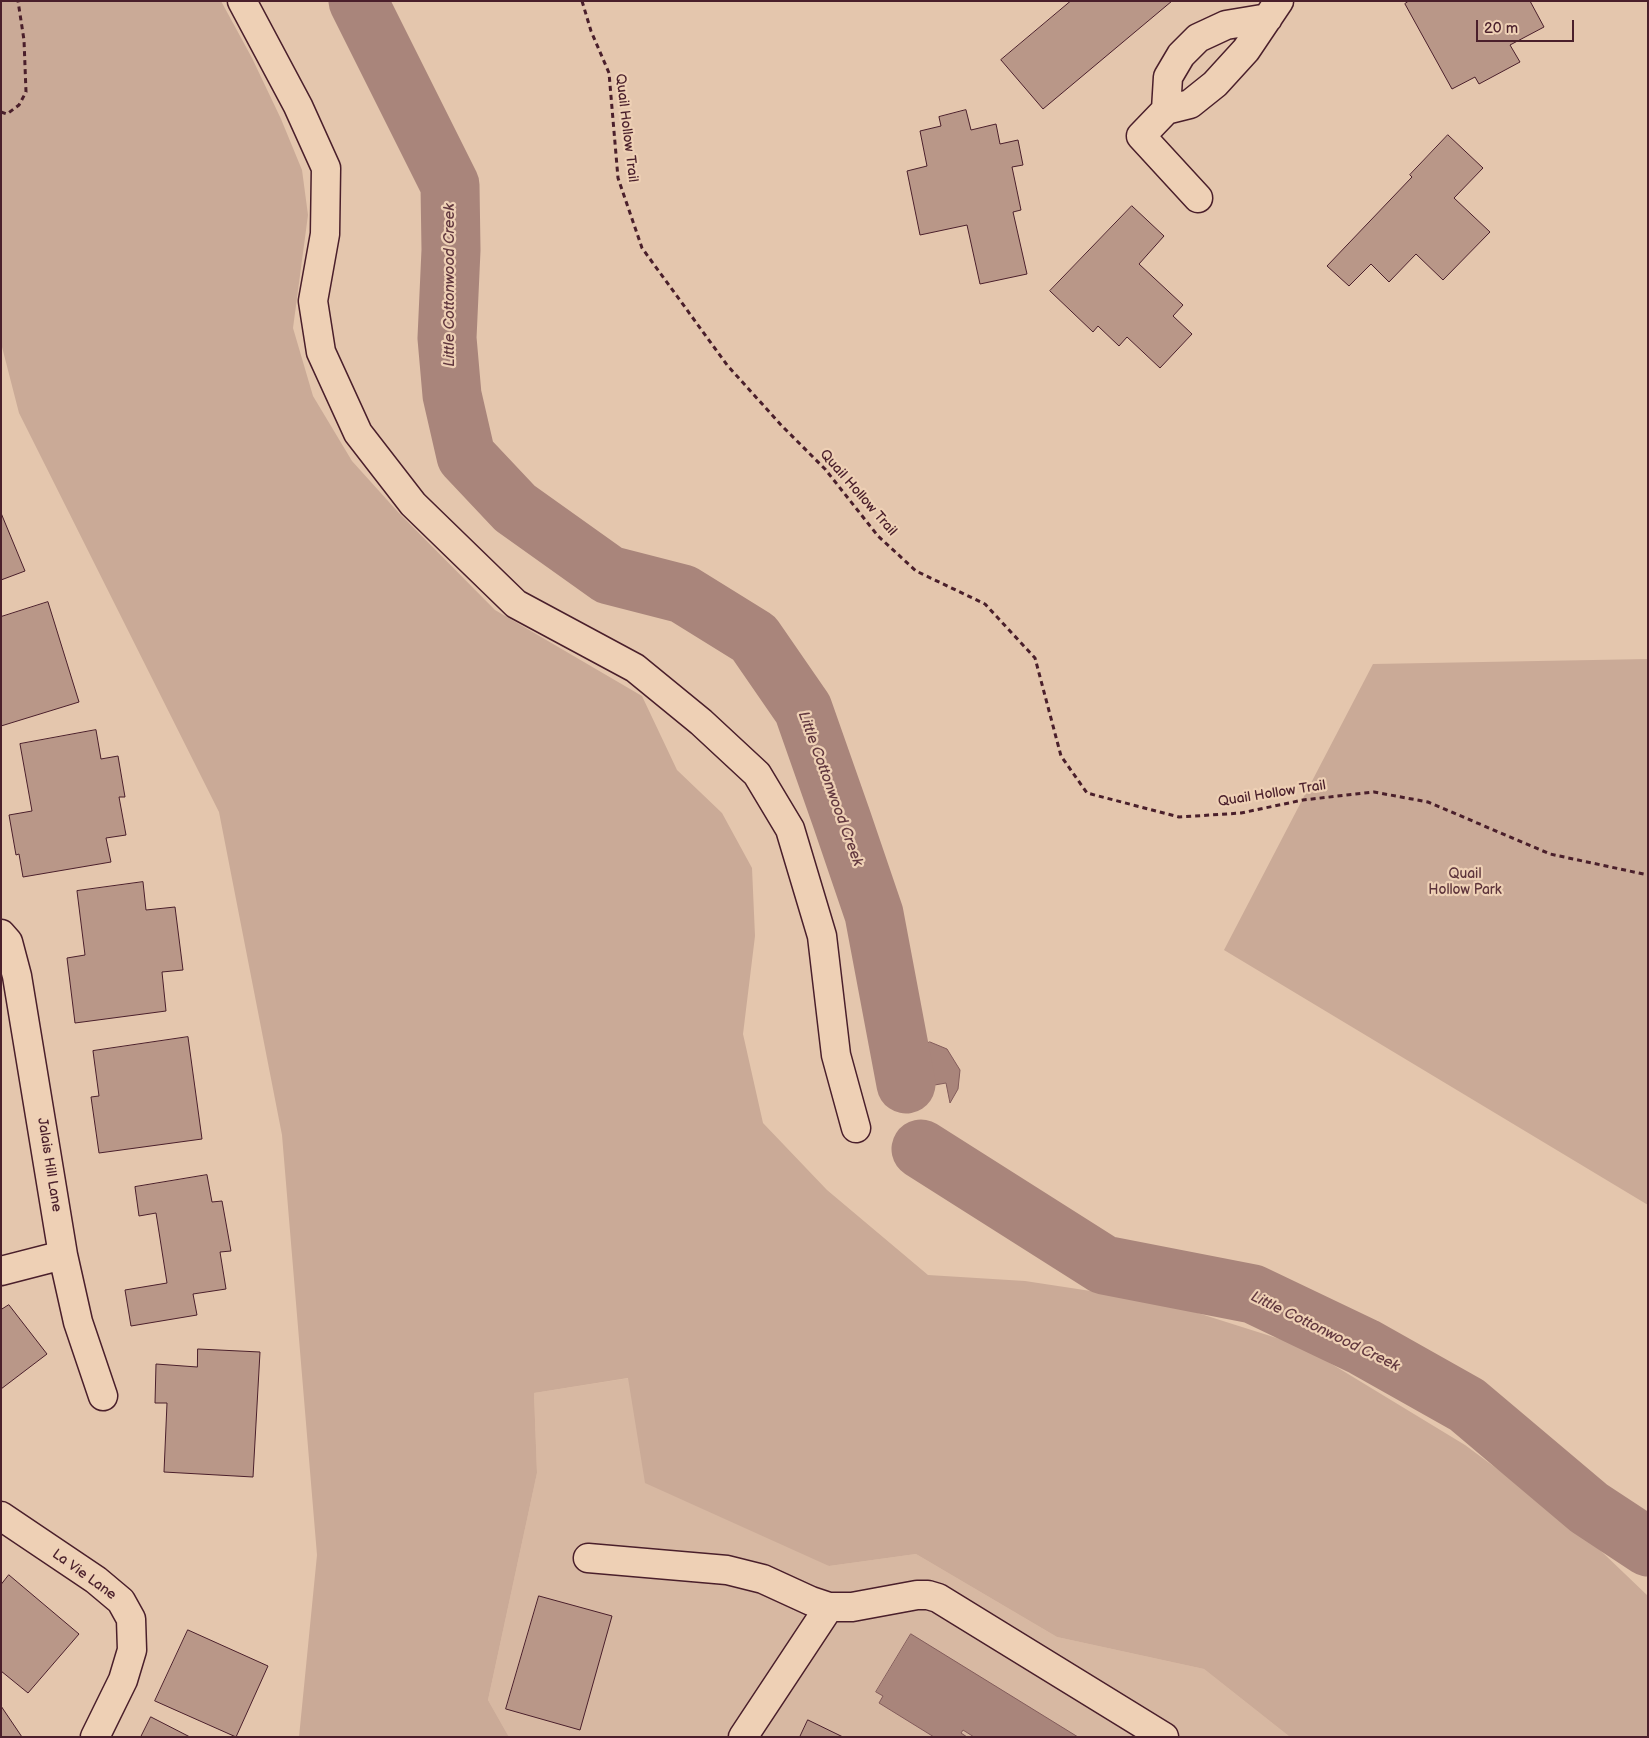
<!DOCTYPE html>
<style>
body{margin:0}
#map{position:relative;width:1649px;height:1738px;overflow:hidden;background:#e4c6ad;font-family:"Balsamiq Sans",sans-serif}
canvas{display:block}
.frame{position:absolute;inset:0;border:2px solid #4a1f2b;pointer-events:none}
.scale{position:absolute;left:1476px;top:20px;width:98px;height:22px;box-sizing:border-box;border:2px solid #4a1f2b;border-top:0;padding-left:6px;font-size:15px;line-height:18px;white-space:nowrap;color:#4a1f2b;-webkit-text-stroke:4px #eed0b5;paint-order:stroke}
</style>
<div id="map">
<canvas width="1649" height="1738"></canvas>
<div class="frame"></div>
<div class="scale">20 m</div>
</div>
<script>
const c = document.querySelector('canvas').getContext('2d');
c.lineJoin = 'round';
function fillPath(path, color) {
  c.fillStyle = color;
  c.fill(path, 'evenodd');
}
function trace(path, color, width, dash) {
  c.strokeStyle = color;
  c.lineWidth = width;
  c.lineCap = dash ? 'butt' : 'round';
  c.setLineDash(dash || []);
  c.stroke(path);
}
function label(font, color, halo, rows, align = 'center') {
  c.font = font + ' "Balsamiq Sans",sans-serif';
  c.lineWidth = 4.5;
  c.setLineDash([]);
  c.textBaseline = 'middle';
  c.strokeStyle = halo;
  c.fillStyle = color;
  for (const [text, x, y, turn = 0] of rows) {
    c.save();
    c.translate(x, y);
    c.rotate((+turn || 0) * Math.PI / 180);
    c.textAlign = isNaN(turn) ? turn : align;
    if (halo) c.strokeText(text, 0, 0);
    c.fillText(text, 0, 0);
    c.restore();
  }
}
const built = new Path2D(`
 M 629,1378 L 829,1566 L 916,1554 L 1057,1637 L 1204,1669 L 1290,1737 L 509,1737 L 488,1700 L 537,1473 L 534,1393 Z`);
const green = new Path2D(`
 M 1,1 L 221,1 L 252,58 L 281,119 L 302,170 L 308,215 L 293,328 L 313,396 L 352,461 L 398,512 L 495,610 L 642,696 L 677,770 L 722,813 L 752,868 L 755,936 L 743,1034 L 763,1123 L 827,1190 L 928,1275 L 1025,1281 L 1163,1302 L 1302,1346 L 1465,1445 L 1577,1528 L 1648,1596 L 1648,1737 L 1290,1737 L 1204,1669 L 1057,1637 L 916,1554 L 829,1566 L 645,1483 L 628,1378 L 534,1393 L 537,1473 L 488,1700 L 509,1737 L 299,1737 L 317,1555 L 282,1135 L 219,812 L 19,413 L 1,343 Z
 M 1648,659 L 1648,1205 L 1224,950 L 1373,664 Z`);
const water = new Path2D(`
 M 930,1042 L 947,1049 L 960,1070 L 958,1089 L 950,1103 L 946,1083 L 929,1086 L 926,1079 L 891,1084 L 886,1054 L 918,1047 Z
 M 911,1634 L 1078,1737 L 974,1737 L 963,1730 L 961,1733 L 967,1737 L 934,1737 L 879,1703 L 883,1696 L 876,1692 Z`);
const river = new Path2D(`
 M 358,1 L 450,185 L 451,250 L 447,338 L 452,395 L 466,456 L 515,508 L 609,575 L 683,594 L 754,638 L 803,709 L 842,820 L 874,914 L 906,1084
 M 921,1149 L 1104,1265 L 1253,1294 L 1364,1347 L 1467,1405 L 1589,1508 L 1648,1547`);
const building = new Path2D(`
 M 1071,1 L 1172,1 L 1043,109 L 1001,60 Z
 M 1409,1 L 1530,1 L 1544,27 L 1510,45 L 1520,62 L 1479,84 L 1475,77 L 1452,89 L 1405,4 Z
 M 966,110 L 971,130 L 996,124 L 1000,144 L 1018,140 L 1023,165 L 1012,167 L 1021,210 L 1013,212 L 1027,274 L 980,284 L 967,225 L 920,235 L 907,171 L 927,166 L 920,131 L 941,126 L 939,117 Z
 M 1448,135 L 1483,168 L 1454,198 L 1490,232 L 1443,280 L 1416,254 L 1389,282 L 1371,264 L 1349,286 L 1327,266 L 1412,177 L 1410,175 Z
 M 1132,206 L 1164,236 L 1139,264 L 1183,305 L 1173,316 L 1192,334 L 1160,368 L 1127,337 L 1119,346 L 1098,326 L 1093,332 L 1050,291 Z
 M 1,513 L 25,571 L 1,580 Z
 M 48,602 L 79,702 L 1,726 L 1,617 Z
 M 96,730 L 101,759 L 118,756 L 125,797 L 119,797 L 126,835 L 106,838 L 111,862 L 23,877 L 19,854 L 16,855 L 9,815 L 32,811 L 20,744 Z
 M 143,882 L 146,910 L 175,907 L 183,970 L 162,972 L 166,1011 L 75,1023 L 67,958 L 85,955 L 77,891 Z
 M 188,1037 L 202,1139 L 99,1153 L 91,1097 L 99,1096 L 93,1051 Z
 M 207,1175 L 212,1202 L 222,1201 L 231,1251 L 220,1252 L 226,1289 L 193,1294 L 197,1315 L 131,1326 L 125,1290 L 167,1283 L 156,1213 L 139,1216 L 135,1187 Z
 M 9,1305 L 47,1354 L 1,1389 L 1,1310 Z
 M 198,1349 L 260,1352 L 253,1477 L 164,1472 L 167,1403 L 155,1403 L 156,1364 L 197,1367 Z
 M 9,1575 L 79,1634 L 28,1693 L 1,1671 L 1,1585 Z
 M 539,1596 L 612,1616 L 580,1730 L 506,1709 Z
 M 188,1630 L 268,1666 L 236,1737 L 155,1701 Z
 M 1,1706 L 22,1737 L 1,1737 Z
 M 151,1717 L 190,1737 L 141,1737 Z
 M 808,1720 L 843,1737 L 800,1737 Z`);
const path = new Path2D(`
 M 582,1 L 591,31 L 609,73 L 618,178 L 642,248 L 727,365 L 782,426 L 825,469 L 878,536 L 916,571 L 985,604 L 1035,658 L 1061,756 L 1087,793 L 1179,817 L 1241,813 L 1303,800 L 1374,792 L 1428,802 L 1550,854 L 1648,875
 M 1,112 L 7,114 L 19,105 L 26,92 L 24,40 L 18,1`);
const minor = new Path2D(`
 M 242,1 L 298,106 L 326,168 L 325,234 L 313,301 L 321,352 L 358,433 L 413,504 L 516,604 L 635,668 L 701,722 L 757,774 L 790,829 L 822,936 L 836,1055 L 856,1128
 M 1166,110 L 1168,77 L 1181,55 L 1198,38 L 1226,25 L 1268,18
 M 1198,198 L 1141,136 L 1166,110 L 1190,104 L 1215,84 L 1246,50 L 1279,1
 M 1,934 L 8,942 L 17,976 L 63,1255 L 78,1322 L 103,1396
 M 1,1271 L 63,1255
 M 1,1516 L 96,1580 L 121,1601 L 131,1619 L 132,1650 L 123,1680 L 95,1737
 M 588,1558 L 727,1570 L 763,1579 L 811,1601 L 829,1607 L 852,1607 L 917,1595 L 928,1595 L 938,1598 L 1164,1737
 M 743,1737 L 829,1607`);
const streetNames = [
 ["Quail Hollow Trail",626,128,83],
 ["Quail Hollow Trail",858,493,49],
 ["Quail Hollow Trail",1272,794,-9],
 ["Jalais Hill Lane",49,1165,81],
 ["La Vie Lane",84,1575,36]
];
const parkNames = [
 ["Quail",1465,874],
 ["Hollow Park",1465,890]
];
const waterNames = [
 ["Little Cottonwood Creek",450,285,-90],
 ["Little Cottonwood Creek",830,789,70],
 ["Little Cottonwood Creek",1325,1332,26]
];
fillPath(built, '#d7b8a2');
fillPath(green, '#caaa97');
fillPath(water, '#a9857b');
trace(water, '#835c5b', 1);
trace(river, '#a9857b', 59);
fillPath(building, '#b99788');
trace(building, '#4a1f2b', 1);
trace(minor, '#4a1f2b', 31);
trace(path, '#4a1f2b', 3, [5, 4]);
trace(minor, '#eed0b5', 28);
label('14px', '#4a1f2b', '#eed0b5', streetNames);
label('14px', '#5d343b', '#eed0b5', parkNames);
label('italic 15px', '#62383f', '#eed0b5', waterNames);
</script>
